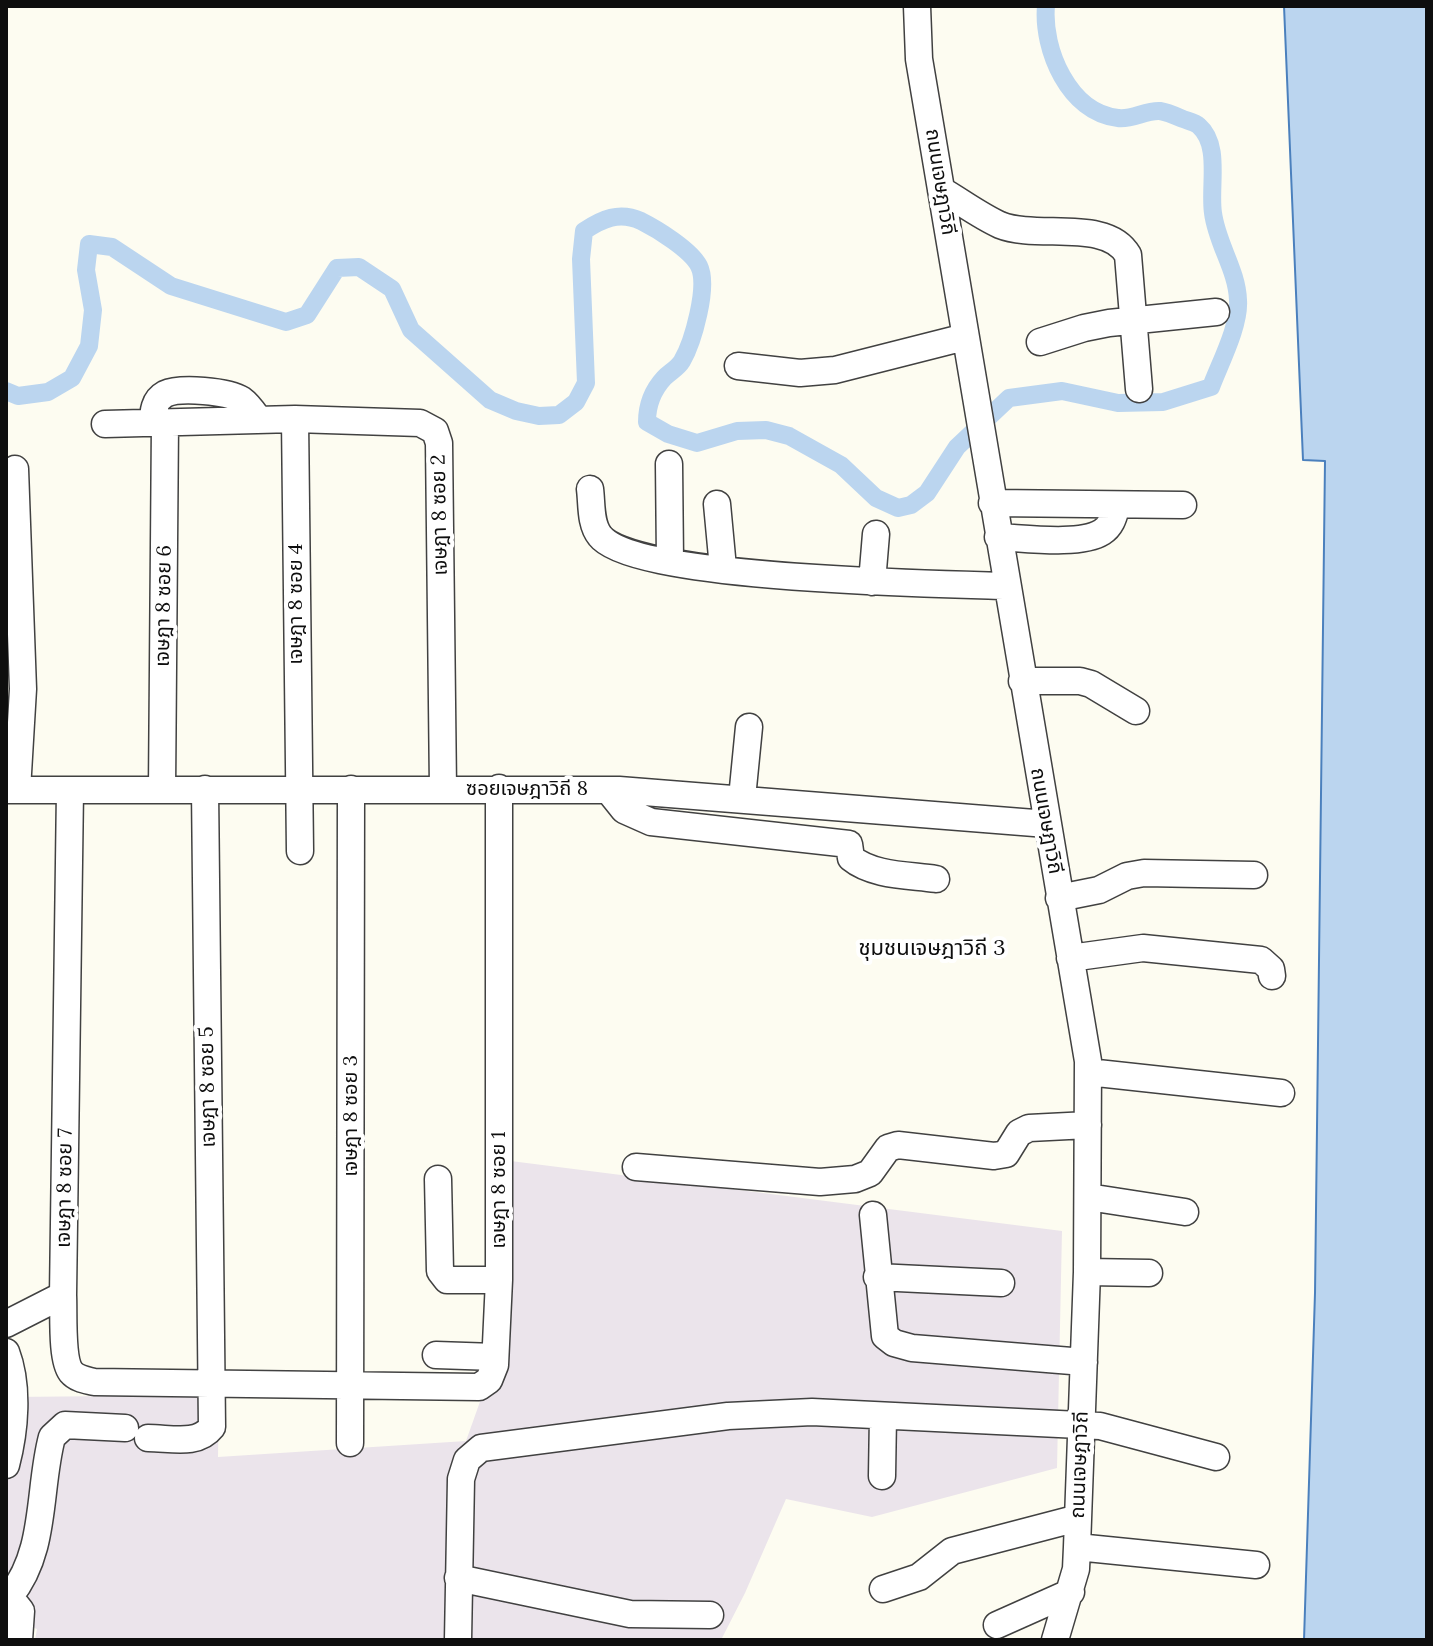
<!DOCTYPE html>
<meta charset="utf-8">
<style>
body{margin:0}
#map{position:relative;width:1433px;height:1646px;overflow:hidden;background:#fdfcf1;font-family:Lora,serif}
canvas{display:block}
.frame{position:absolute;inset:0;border:8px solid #0e0e0e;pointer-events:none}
</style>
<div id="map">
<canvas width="1433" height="1646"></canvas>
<div class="frame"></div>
</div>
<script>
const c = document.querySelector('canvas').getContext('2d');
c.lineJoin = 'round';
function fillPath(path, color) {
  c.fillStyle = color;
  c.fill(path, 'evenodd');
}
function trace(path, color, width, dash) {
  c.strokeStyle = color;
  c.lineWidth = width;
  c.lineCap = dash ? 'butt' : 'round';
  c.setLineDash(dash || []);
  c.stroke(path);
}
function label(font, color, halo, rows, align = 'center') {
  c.font = font + ' Lora,"Noto Sans Thai",serif';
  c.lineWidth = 8;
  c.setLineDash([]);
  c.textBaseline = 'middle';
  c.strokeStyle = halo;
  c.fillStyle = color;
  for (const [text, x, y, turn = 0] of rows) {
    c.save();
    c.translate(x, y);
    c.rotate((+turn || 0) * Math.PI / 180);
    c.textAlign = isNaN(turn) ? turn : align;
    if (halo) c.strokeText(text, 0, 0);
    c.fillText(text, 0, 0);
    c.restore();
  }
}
const industrial = new Path2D(`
 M 495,1159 L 1062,1231 L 1057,1468 L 872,1517 L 786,1499 L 745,1593 L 721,1640 L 35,1640 L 37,1629 L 6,1618 L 6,1341 L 11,1397 L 219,1395 L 218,1457 L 466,1441 L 482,1396 Z`);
const water = new Path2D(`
 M 1284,6 L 1427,6 L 1427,1640 L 1304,1640 L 1315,1293 L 1325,461 L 1303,460 Z`);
const canal = new Path2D(`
 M 6,391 L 18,396 L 48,392 L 72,378 L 89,346 L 93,310 L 86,270 L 89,244 L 112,247 L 171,286 L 286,322 L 307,315 L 337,268 L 359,267 L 392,289 L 411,330 L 490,400 L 516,411 L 539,416 L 559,415 L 576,402 L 586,383 L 581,259 L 584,231 C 602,219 619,211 641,221 C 657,229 691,250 699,266 C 709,286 693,342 682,361 C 678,368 670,372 664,378 C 653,390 647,406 647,422 L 668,434 L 697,443 L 737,431 L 766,430 L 789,436 L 841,465 L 876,498 L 898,508 L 911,505 L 927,493 L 957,447 L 1009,398 L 1062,391 L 1118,403 L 1163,402 L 1211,387 C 1220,363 1240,325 1238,300 C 1237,270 1217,244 1213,213 C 1209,187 1221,145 1199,126 C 1195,122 1188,121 1183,119 C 1176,116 1167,112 1160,111 C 1146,110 1132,120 1118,118 C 1069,113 1042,49 1046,6`);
const minor = new Path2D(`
 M 917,6 L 919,59 L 1088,1061 L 1087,1272 L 1077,1547 L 1076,1569 L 1055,1640
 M 941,190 C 960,201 980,216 1000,225 C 1037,240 1107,218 1128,255 L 1139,389
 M 1040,342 L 1084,328 L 1109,323 L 1216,312
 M 738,366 L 800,373 L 835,370 L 965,337
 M 295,419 L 300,851
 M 153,423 C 153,412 154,400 165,394 C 180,387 228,391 242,400 C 249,405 254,413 259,420
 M 105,424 L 295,419 L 420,423 L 435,431 L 439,443 L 443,789
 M 669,464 L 670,561
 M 15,469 L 23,689 L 17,790
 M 590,489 C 592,504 590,524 600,536 C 633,579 941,584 1006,586
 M 992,503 L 1183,505
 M 717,504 L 723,568
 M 998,537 C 1024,538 1080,546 1102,532 C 1112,526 1114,515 1117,505
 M 872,582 L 876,534
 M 1022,681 L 1080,681 L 1091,684 L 1136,711
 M 6,790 L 619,790 L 1047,824
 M 70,790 L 63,1295 C 64,1313 61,1359 71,1372 C 77,1379 86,1380 94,1382 L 479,1387 L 489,1380 L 495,1365 L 499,1280 L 499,788
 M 162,790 L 165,422
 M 608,790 L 624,810 L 651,822 L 849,844 L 851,858 C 873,876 909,875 936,879
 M 742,798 L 749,727
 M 1059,898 L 1099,890 L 1127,876 L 1144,873 L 1254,875
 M 1070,958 L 1143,948 L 1261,960 L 1271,969 L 1272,976
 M 1088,1072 L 1281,1093
 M 636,1167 L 820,1182 L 855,1179 L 870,1173 L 888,1148 L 898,1145 L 994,1156 L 1006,1154 L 1019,1133 L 1029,1128 L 1088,1125
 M 438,1179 L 440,1271 L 447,1280 L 499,1280
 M 1088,1197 L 1185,1212
 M 873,1215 L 885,1336 L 894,1343 L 912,1348 L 1084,1362
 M 1087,1272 L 1149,1273
 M 877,1277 L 1001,1283
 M 6,1324 L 63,1295
 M 6,1352 C 19,1386 15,1431 6,1465
 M 436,1355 L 495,1357
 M 148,1438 C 171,1438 197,1446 212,1427 L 205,789
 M 350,1443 L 351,789
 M 882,1476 L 883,1416
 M 1077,1547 L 1256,1565
 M 458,1578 L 630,1614 L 710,1615
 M 883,1589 L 919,1577 L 952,1551 L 1078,1518
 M 6,1592 L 21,1611 L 19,1640
 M 10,1596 C 47,1551 38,1489 52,1437 L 65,1425 L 125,1428
 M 997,1625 L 1071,1592
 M 458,1640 L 461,1479 L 467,1460 L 481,1448 L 728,1416 L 812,1412 L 1100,1426 L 1216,1457`);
const streetNames = [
 ["ถนนเจษฎาวิถี",940,182,81],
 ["เจษฎา 8 ซอย 2",440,515,-91],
 ["เจษฎา 8 ซอย 4",296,604,-90],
 ["เจษฎา 8 ซอย 6",164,606,-89],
 ["ซอยเจษฎาวิถี 8",527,789],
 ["ถนนเจษฎาวิถี",1046,821,80],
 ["เจษฎา 8 ซอย 5",208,1087,-91],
 ["เจษฎา 8 ซอย 3",351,1116,-90],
 ["เจษฎา 8 ซอย 7",65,1188,-89],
 ["เจษฎา 8 ซอย 1",499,1190,-90],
 ["ถนนเจษฎาวิถี",1080,1465,-88]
];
const neighbourhoodNames = [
 ["ชุมชนเจษฎาวิถี 3",932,949]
];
fillPath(industrial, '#ebe4eb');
fillPath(water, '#bbd5ef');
trace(water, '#4b80bd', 2);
trace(canal, '#bbd5ef', 18);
trace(minor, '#414141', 29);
trace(minor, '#fff', 26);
label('20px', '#0e0e0e', '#fff', streetNames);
label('22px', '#0e0e0e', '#fff', neighbourhoodNames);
</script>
